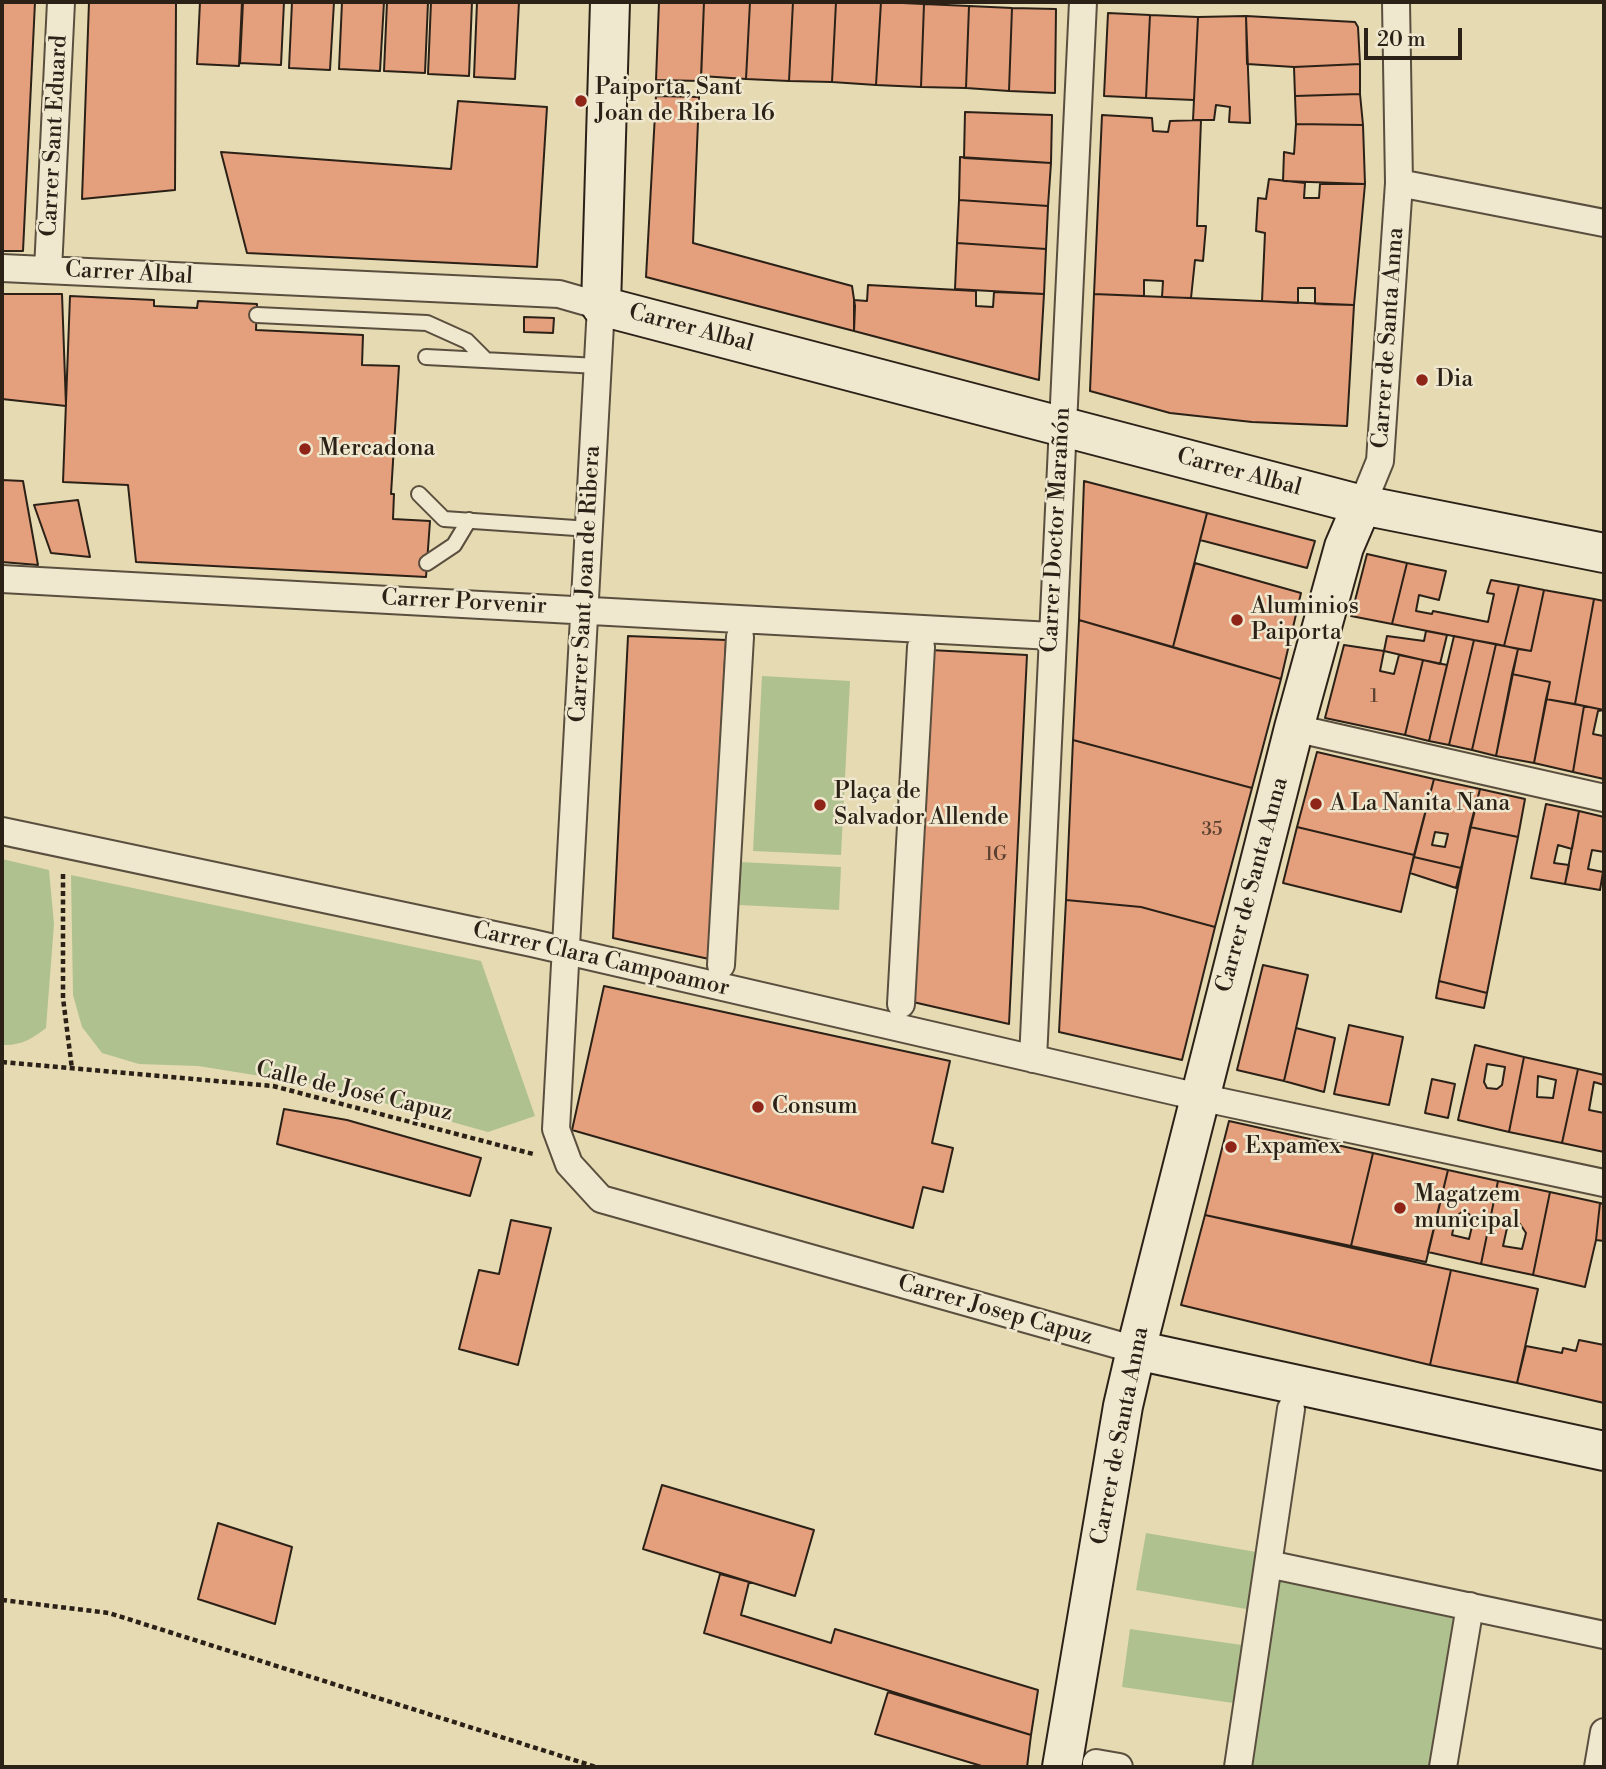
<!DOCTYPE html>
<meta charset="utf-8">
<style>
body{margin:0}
#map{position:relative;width:1606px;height:1769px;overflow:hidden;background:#e6dab3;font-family:"Libre Bodoni",serif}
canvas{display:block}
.frame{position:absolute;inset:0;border:4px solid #2b2117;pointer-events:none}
.scale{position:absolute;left:1364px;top:28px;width:98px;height:32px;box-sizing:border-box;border:4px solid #2b2117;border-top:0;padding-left:9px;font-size:21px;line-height:24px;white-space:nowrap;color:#2b2117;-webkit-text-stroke:5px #efe7ce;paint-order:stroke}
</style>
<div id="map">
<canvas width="1606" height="1769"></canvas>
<div class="frame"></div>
<div class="scale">20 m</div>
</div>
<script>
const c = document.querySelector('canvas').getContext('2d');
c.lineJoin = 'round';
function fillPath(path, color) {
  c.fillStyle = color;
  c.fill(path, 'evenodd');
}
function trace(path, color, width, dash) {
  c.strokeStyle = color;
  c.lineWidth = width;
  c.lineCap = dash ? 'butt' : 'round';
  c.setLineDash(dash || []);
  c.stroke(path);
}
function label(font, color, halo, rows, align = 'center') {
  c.font = font + ' "Libre Bodoni",serif';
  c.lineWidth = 5;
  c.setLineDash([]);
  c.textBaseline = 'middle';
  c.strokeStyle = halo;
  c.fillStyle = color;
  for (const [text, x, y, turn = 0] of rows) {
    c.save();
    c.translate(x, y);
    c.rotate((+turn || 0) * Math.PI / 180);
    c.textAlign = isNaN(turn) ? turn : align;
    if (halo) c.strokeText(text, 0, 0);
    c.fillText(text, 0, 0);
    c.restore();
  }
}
const green = new Path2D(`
 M 762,676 L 850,681 L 841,855 L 753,851 Z
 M 2,859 L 49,870 L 54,924 L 46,1028 C 32,1039 20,1046 2,1045 Z
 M 740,862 L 841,867 L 839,910 L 739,905 Z
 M 71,875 L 481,961 L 535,1116 L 488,1132 L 323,1086 L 198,1066 L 139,1064 L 102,1053 L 82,1027 L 73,995 Z
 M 1146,1533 L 1262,1553 L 1252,1610 L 1136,1590 Z
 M 1275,1573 L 1463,1610 L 1437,1767 L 1245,1767 Z
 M 1130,1629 L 1249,1646 L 1240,1704 L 1122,1687 Z`);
const building = new Path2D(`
 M 2,2 L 35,2 L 23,251 L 2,251 Z
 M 89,2 L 176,2 L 175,190 L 82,199 Z
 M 200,2 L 242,2 L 239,66 L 197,64 Z
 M 243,2 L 284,2 L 281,65 L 240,63 Z
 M 292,2 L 334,2 L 330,70 L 289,68 Z
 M 342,2 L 384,2 L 380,71 L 339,69 Z
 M 387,2 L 428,2 L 425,73 L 384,71 Z
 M 431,2 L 472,2 L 469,76 L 428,74 Z
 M 477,2 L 519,2 L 515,79 L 474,77 Z
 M 659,2 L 704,2 L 701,81 L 656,80 Z
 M 704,2 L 750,2 L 746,79 L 701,76 Z
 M 750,2 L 793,2 L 789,81 L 746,79 Z
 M 793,2 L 836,2 L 832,82 L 789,81 Z
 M 836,2 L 881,2 L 876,85 L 832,82 Z
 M 881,2 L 924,4 L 921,87 L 876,85 Z
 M 924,4 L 969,6 L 966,88 L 921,87 Z
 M 969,6 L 1012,8 L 1009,91 L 966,88 Z
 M 1012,8 L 1056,9 L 1055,93 L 1009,91 Z
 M 1108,13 L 1150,15 L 1146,98 L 1104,96 Z
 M 1150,15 L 1198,17 L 1194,100 L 1146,98 Z
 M 1246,16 L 1355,22 L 1358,27 L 1360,64 L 1294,67 L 1247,64 Z
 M 1246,16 L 1250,123 L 1229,122 L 1230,107 L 1216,105 L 1214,120 L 1193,120 L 1198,17 Z
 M 1360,64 L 1360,94 L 1295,96 L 1294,67 Z
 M 1360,94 L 1363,125 L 1296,124 L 1295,96 Z
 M 656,96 L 699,97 L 693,243 L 852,286 L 855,306 L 854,331 L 646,277 Z
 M 458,101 L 547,107 L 537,267 L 247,253 L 221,152 L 451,169 Z
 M 965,112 L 1052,115 L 1051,163 L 964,158 Z
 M 1102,115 L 1152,118 L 1153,131 L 1168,132 L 1170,121 L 1201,120 L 1197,226 L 1206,226 L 1203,261 L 1195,260 L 1191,298 L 1162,297 L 1163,281 L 1144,280 L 1144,296 L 1094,294 Z
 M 1296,124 L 1363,125 L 1365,184 L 1283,181 L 1284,152 L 1294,154 Z
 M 960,157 L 1051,163 L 1048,206 L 959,200 Z
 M 1269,179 L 1305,183 L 1304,198 L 1319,198 L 1320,184 L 1365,184 L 1354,305 L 1315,304 L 1315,288 L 1298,288 L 1298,303 L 1262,301 L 1265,233 L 1256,231 L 1258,198 L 1266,199 Z
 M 959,200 L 1048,206 L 1046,249 L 957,243 Z
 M 957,243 L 1046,249 L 1044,294 L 955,289 Z
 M 868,285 L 976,291 L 976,306 L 993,307 L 994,292 L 1044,294 L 1039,380 L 854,331 L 854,300 L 867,301 Z
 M 2,294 L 62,294 L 66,406 L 2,399 Z
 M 1094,294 L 1354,305 L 1347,426 L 1252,422 L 1170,413 L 1090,391 Z
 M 70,296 L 154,300 L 154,306 L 197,308 L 198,301 L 257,304 L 256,330 L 363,335 L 362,365 L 399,366 L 391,494 L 394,494 L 393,519 L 430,521 L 426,577 L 136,562 L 128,485 L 63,482 Z
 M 524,317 L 554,318 L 553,333 L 524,332 Z
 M 2,480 L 23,481 L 38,565 L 2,562 Z
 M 1084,481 L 1207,513 L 1173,647 L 1079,620 Z
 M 78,500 L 90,557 L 51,553 L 34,505 Z
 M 1207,513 L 1315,541 L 1307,568 L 1200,540 Z
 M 1367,554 L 1407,563 L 1392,624 L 1351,616 Z
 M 1195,563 L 1301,593 L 1281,679 L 1173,647 Z
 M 1407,563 L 1446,571 L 1439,600 L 1419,595 L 1416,611 L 1432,614 L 1433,611 L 1488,622 L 1494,594 L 1487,593 L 1491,580 L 1519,585 L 1504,646 L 1392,624 Z
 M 1519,585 L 1544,590 L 1531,651 L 1504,646 Z
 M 1544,590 L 1594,599 L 1575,704 L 1546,699 L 1550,682 L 1512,674 L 1518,649 L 1531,651 Z
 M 1594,599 L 1604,601 L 1604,710 L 1575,704 Z
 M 1079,620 L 1281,679 L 1252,788 L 1073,740 Z
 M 1426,631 L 1447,635 L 1440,664 L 1384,651 L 1387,636 L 1424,641 Z
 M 628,636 L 726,640 L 709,959 L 613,938 Z
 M 1454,636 L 1474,640 L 1449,745 L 1429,741 Z
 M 1474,640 L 1496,644 L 1472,750 L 1449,745 Z
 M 1496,644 L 1518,649 L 1496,756 L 1472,750 Z
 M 1344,645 L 1384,651 L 1380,671 L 1394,674 L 1399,655 L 1423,660 L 1405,735 L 1325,718 Z
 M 930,650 L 1027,655 L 1009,1024 L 913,1002 Z
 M 1423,660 L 1447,665 L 1429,741 L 1405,735 Z
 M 1512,674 L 1550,682 L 1534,763 L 1496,756 Z
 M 1546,699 L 1584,706 L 1573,772 L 1534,763 Z
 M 1584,706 L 1604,710 L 1598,711 L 1593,734 L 1603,736 L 1604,733 L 1604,779 L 1573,772 Z
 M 1073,740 L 1252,788 L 1215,927 L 1141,907 L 1066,900 Z
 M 1317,752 L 1434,779 L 1414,855 L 1297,827 Z
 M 1434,779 L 1480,789 L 1461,868 L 1414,857 ZM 1435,832 L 1448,834 L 1445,847 L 1432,845 Z
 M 1480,789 L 1525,799 L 1518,837 L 1470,827 Z
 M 1546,804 L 1579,811 L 1572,849 L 1558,845 L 1554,863 L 1569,865 L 1565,884 L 1531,878 Z
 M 1579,811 L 1604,817 L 1604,852 L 1592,850 L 1588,869 L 1603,872 L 1600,890 L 1565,884 Z
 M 1297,827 L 1414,855 L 1401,912 L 1283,883 Z
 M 1470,827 L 1518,837 L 1487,993 L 1439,981 Z
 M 1414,857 L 1461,868 L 1456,888 L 1410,873 Z
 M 1066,900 L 1141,907 L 1215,927 L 1182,1060 L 1059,1032 Z
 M 1263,965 L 1308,975 L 1284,1081 L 1237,1070 Z
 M 1439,981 L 1487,993 L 1484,1008 L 1436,998 Z
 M 604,986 L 950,1061 L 932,1143 L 953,1148 L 943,1192 L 923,1187 L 913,1228 L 572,1130 Z
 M 1349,1025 L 1403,1037 L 1389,1105 L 1334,1094 Z
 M 1296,1028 L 1335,1038 L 1324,1092 L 1284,1081 Z
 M 1475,1045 L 1524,1057 L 1509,1132 L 1458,1120 ZM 1487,1064 L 1505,1067 L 1502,1085 L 1497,1089 L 1487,1088 L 1484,1082 Z
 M 1524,1057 L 1578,1069 L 1562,1143 L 1509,1132 ZM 1538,1076 L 1556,1080 L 1553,1098 L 1537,1097 Z
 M 1578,1069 L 1604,1075 L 1604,1085 L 1594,1082 L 1589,1110 L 1604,1113 L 1604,1152 L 1562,1143 Z
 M 1432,1079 L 1455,1084 L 1448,1118 L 1425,1113 Z
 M 284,1109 L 347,1120 L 481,1158 L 470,1196 L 277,1144 Z
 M 1229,1121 L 1373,1153 L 1351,1246 L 1205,1215 Z
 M 1373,1153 L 1448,1170 L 1426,1262 L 1351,1246 Z
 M 1448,1170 L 1498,1181 L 1481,1264 L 1428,1252 ZM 1462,1212 L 1469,1214 L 1473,1222 L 1469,1239 L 1452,1235 L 1456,1216 Z
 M 1498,1181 L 1550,1192 L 1533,1275 L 1481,1264 ZM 1514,1223 L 1520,1224 L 1526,1233 L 1522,1249 L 1503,1246 L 1507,1228 Z
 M 1550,1192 L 1600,1203 L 1596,1240 L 1585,1287 L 1533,1275 Z
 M 1600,1203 L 1604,1204 L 1604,1241 L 1596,1240 Z
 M 1205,1215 L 1451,1270 L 1430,1365 L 1181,1305 Z
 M 511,1220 L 551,1228 L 518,1365 L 459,1349 L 479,1270 L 499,1274 Z
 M 1451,1270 L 1538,1289 L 1517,1383 L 1430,1365 Z
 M 1579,1340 L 1604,1345 L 1604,1403 L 1517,1383 L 1526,1346 L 1562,1353 L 1563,1348 L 1576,1351 Z
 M 662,1485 L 814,1530 L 795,1596 L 643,1549 Z
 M 218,1523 L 292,1547 L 275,1624 L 198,1599 Z
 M 720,1574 L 749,1582 L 741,1615 L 831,1643 L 835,1629 L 1038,1690 L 1031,1735 L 704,1633 Z
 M 888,1692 L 1031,1735 L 1027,1767 L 985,1767 L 875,1734 Z`);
const path = new Path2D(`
 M 63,874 L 63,998 L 72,1069
 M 2,1062 L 273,1086 L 533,1154
 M 2,1600 L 109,1613 L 596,1767`);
const lane = new Path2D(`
 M 257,315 L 427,323 L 467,341 L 486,360
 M 426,357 L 598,366
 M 419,494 L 444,519 L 590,529
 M 427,563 L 454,545 L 469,520`);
const street = new Path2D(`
 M 1399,183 L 1604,223
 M 2,268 L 559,294 L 601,306 L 556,1129 L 569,1164 L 601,1199 L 1136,1350
 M 48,270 L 61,2
 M 1362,505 L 1380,461 L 1399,183 L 1396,2
 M 2,579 L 1052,636
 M 1294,728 L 1604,798
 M 2,831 L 532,943 L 1199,1097 L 1604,1183
 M 721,965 L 740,637
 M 901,1004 L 921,647
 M 1033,1059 L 1083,2
 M 1268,1564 L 1604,1635
 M 1096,1763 L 1119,1767
 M 1238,1767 L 1291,1409
 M 1443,1767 L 1470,1606
 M 1598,1767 L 1604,1732`);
const secondary = new Path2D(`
 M 610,2 L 601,306 L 1362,505 L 1604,553
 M 1136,1350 L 1604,1451
 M 1062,1767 L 1123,1406 L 1136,1350 L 1294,728 L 1344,547 L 1362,505`);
const markers = [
 [581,101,7,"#8f2418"],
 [1422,380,7,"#8f2418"],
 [305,449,7,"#8f2418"],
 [1237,620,7,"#8f2418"],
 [1316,804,7,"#8f2418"],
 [820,805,7,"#8f2418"],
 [758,1107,7,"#8f2418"],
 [1231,1147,7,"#8f2418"],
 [1400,1208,7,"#8f2418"]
];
const numberNames = [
 ["1",1374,697],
 ["35",1212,830],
 ["1G",996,855]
];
const poiNames = [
 ["Paiporta, Sant",595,88],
 ["Joan de Ribera 16",595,114],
 ["Dia",1436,380],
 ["Mercadona",319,449],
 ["Aluminios",1251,607],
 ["Paiporta",1251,633],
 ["Plaça de",834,792],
 ["Salvador Allende",834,818],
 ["A La Nanita Nana",1330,804],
 ["Consum",772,1107],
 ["Expamex",1245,1147],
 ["Magatzem",1414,1195],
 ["municipal",1414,1221]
];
const streetNames = [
 ["Carrer Sant Eduard",55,136,-87],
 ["Carrer Albal",129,274,3],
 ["Carrer Albal",691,329,15],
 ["Carrer de Santa Anna",1389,338,-86],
 ["Carrer Albal",1239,473,15],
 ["Carrer Doctor Marañón",1057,530,-87],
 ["Carrer Sant Joan de Ribera",586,584,-87],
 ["Carrer Porvenir",464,603,3],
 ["Carrer de Santa Anna",1253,885,-75],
 ["Carrer Clara Campoamor",601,960,13],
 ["Calle de José Capuz",354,1092,13],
 ["Carrer Josep Capuz",995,1311,16],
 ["Carrer de Santa Anna",1121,1436,-79]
];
fillPath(green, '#b0c190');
fillPath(building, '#e49f7c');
trace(building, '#2b2117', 2);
trace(lane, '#5a4f3e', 18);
trace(street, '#5a4f3e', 30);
trace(secondary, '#2b2117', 42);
trace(path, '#2b2117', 4.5, [5, 3.5]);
trace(lane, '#efe7ce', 14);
trace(street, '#efe7ce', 26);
trace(secondary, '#efe7ce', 38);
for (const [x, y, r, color] of markers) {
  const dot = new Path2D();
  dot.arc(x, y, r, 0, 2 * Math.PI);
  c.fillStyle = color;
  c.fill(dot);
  trace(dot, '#efe7ce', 2.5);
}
label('19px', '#594030', null, numberNames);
label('23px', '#2b2117', '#efe7ce', poiNames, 'left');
label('23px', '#2b2117', '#efe7ce', streetNames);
</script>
